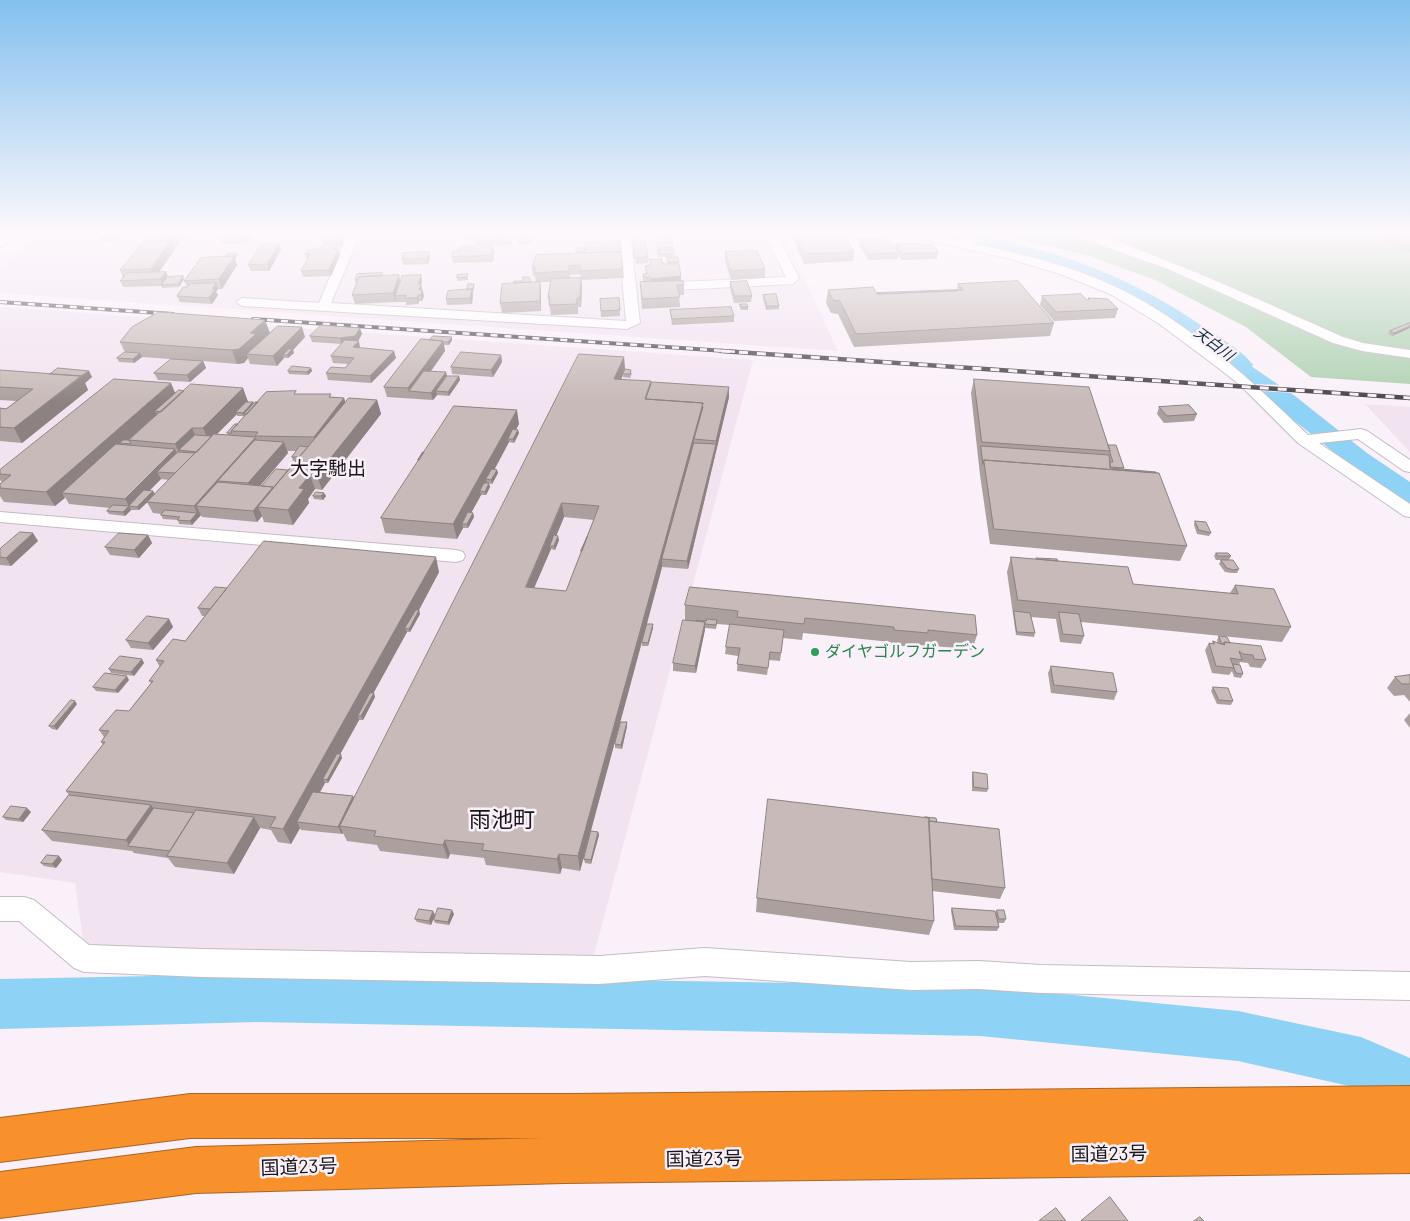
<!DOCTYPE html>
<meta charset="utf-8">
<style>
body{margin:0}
canvas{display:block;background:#faf0f9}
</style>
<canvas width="1410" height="1221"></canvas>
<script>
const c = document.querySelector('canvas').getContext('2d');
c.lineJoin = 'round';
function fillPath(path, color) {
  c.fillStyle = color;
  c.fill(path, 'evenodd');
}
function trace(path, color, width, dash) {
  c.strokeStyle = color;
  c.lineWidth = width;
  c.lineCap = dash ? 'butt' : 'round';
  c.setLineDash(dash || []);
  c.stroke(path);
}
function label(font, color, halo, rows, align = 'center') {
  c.font = font + ' Barlow,"Noto Sans JP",sans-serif';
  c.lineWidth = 5;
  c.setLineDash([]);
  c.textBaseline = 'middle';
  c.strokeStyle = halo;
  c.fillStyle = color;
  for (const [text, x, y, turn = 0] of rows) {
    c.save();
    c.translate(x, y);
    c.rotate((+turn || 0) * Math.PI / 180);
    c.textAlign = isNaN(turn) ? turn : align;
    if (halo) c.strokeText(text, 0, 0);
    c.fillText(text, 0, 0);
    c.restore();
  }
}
const built = new Path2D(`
 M 40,232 L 783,232 L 838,351 L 0,293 L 0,267 Z
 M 0,307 L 753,360 L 593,958 L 84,947 L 75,883 L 0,872 Z
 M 1365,404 L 1410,407 L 1410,452 Z`);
const green = new Path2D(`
 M 984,232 L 1410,234 L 1410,384 L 1311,377 L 1246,327 L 1155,280 L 1087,255 Z`);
const water = new Path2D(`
 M 1191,325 L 1295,396 L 1367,453 L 1410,482 L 1410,506 L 1345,461 L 1291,418 Z`);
const pier = new Path2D(`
 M 1253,384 L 1283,385 L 1295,393 L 1261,391 Z`);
const river = new Path2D(`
 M 924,232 C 936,232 949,231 962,232 C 982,234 1002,240 1022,245 C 1092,263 1148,288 1208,330 C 1223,340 1243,351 1253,365 L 1249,370 L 1241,372 L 1233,370 C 1186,334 1140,299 1085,277 C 1034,257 980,249 926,236 Z
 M 257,974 L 980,986 L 1238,1011 L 1361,1037 L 1410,1058 L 1410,1111 L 1358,1088 L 1238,1061 L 980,1036 L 257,1022 L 0,1029 L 0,979 Z`);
const minor = new Path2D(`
 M 8,232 L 21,232 L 0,247 L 0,238 Z
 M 42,232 L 82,232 L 76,235 L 47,236 L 43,235 Z
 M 349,232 L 361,232 L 331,303 L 626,321 L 618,232 L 630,232 L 640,323 L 627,329 L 242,306 L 236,302 L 242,298 L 319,303 Z
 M 764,232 L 776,232 L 799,278 L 793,284 L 656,291 L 650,287 L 656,283 L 786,277 Z
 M 896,232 L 918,232 L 962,241 L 972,232 L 984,232 L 973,244 C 1022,254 1073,266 1118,288 C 1190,323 1251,380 1308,435 L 1361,429 L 1367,431 L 1410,460 L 1410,472 L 1404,471 L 1358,439 L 1319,443 L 1410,504 L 1410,517 L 1404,516 L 1298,443 L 1240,385 L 1213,364 L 1158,323 L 1110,294 L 1060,274 L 1007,258 L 902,235 Z
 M 1064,232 C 1097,232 1130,246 1160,258 C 1222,282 1282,310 1343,337 L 1363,343 L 1410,350 L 1410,358 L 1362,351 L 1333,343 L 1168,269 Z
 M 1366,232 L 1383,232 L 1410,240 L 1410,247 Z
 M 0,512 L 456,550 L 463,552 L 465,556 L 463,560 L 456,562 L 0,522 Z
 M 0,897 L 24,897 L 34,900 L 89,945 L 202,949 L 599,956 L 705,948 L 911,962 L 979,961 L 1041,965 L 1410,972 L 1410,1000 L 1041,993 L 979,989 L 911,990 L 705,976 L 599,984 L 202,977 L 84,972 L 74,968 L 19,921 L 0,921 Z`);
const highway = new Path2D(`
 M 1410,1086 L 1410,1173 L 564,1183 L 196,1193 L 0,1218 L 0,1172 L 196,1147 L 543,1138 L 190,1138 L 0,1162 L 0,1118 L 190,1094 L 569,1094 Z`);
const railFar1 = new Path2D(`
 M 0,302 L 173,314
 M 253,319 L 740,352`);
const rail = new Path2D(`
 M 721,351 L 1410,398`);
const wall = new Path2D(`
 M 107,232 L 123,232 L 124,234 L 117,241 L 102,242 L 101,239 Z
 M 156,232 L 219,232 L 215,237 L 173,239 L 172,240 L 178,239 L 180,242 L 176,247 L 174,247 L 175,249 L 159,272 L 168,277 L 184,279 L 179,287 L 162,288 L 161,286 L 123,287 L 120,281 L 123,278 L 120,270 Z
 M 254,232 L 246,243 L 221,244 L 219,238 Z
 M 292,232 L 301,232 L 299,234 L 293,234 Z
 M 326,232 L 342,232 L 344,240 L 341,247 L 336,247 L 336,249 L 338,249 L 340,255 L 331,276 L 303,277 L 301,271 L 307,260 L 305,254 L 319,249 L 324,245 L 323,242 Z
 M 517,232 L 574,232 L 572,233 L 538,233 L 538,237 L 518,238 Z
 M 791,232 L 835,232 L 854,252 L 853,261 L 804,264 L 791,234 Z
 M 466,233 L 502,235 L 512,238 L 511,245 L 476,246 L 475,239 L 466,240 L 465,237 Z
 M 654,233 L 673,247 L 674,256 L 658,257 Z
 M 1382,236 L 1410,241 L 1410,252 L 1379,242 Z
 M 518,239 L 531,239 L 532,244 L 519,245 Z
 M 859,239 L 896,248 L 896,243 L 938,252 L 937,259 L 902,260 L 899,255 L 898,259 L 868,260 L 859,245 Z
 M 633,240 L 648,257 L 648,263 L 636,264 Z
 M 279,244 L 281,250 L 269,271 L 251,271 L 248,265 Z
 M 493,246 L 494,252 L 493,262 L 453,263 L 452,257 L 459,251 Z
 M 576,248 L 585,248 L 585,253 L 621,252 L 624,278 L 581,280 L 582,287 L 581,307 L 578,307 L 578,314 L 551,315 L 548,297 L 551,282 L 540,282 L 541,291 L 541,311 L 502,313 L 500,303 L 536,282 L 535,276 L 533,276 L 532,267 L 577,253 ZM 580,274 L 581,278 L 570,278 L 570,275 Z
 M 429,252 L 430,258 L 428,264 L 403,265 L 402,259 Z
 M 725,252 L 765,269 L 765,278 L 731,280 L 725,261 Z
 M 237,256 L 235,259 L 237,265 L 222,289 L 218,289 L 216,292 L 218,295 L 212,304 L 180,302 L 177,296 L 187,287 L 184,281 Z
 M 667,257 L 678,257 L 681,281 L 684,285 L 684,295 L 679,295 L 680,307 L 642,309 L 640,282 L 643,282 L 643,274 L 646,274 L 645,266 L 650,265 L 649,259 L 665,264 L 668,264 Z
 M 382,273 L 382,276 L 400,280 L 421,275 L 422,281 L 421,285 L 424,296 L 422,301 L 419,301 L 418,304 L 406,305 L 406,302 L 396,302 L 396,301 L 395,302 L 355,304 L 352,295 L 357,283 L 356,283 L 355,280 Z
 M 468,277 L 468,280 L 458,281 L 457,278 Z
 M 730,282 L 752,296 L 751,302 L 734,303 L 730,288 Z
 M 474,284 L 474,287 L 473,293 L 472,293 L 472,304 L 447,305 L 446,299 L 467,290 Z
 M 958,284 L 1054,323 L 1050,336 L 854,347 L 838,314 L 831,313 L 826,303 L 828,290 L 877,293 L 957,290 Z
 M 763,295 L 779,306 L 779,309 L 766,310 L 763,298 Z
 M 1042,296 L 1087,300 L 1088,300 L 1088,298 L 1118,309 L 1115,318 L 1054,321 L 1040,305 Z
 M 619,298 L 620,316 L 601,317 L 600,299 Z
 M 740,304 L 748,307 L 748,310 L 741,310 L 740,308 Z
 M 670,310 L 734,316 L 734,322 L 672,325 Z
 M 1410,323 L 1392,336 L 1388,334 L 1390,331 Z
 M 270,333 L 305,337 L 293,350 L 294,353 L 288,358 L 284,358 L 277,366 L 250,364 L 248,358 L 244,363 L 237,364 L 203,361 L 206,368 L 190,382 L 158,380 L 154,373 L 185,360 L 142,357 L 134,363 L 119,362 L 117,358 L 125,352 L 120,342 Z
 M 362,334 L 358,341 L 360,348 L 396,358 L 371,383 L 328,380 L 326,373 L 345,368 L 348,364 L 333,363 L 331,356 L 342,344 L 312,342 L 310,336 Z
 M 421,339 L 452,340 L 449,345 L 444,345 L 445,351 L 431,371 L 447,376 L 459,376 L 460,380 L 449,396 L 437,395 L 433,400 L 387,397 L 384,387 Z
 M 501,355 L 502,362 L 493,377 L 452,374 L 451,367 Z
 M 624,357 L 625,370 L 632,373 L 630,378 L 623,377 L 624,372 L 621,379 L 729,397 L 688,569 L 662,567 L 647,624 L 653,624 L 653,628 L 648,646 L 642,646 L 642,642 L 580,871 L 562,868 L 560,874 L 486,865 L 484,858 L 450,854 L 448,859 L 380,851 L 377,845 L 347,841 L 343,833 L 342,834 L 301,830 L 300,828 L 291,844 L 278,842 L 271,830 L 260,828 L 234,874 L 175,867 L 168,858 L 134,853 L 132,851 L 52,841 L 42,830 L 69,795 L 66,791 L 103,745 L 101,742 L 104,737 L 99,730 L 129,711 L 151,683 L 149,681 L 160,667 L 156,660 L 185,641 L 205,616 L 202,616 L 198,608 L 227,588 L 439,572 L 419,610 L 420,614 L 410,632 L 407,632 L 373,693 L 375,697 L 363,720 L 359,720 L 340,754 L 342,758 L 328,783 L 325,783 L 320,792 L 353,796 L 354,798 ZM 564,517 L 594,520 L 581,551 L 581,553 L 566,591 L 534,588 L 551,549 L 555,550 L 559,540 L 556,536 Z
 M 311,368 L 312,371 L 308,375 L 289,374 L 288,371 Z
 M 0,370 L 50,374 L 89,371 L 92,377 L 85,383 L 88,390 L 22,443 L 0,441 L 0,408 L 6,409 L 17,401 L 0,400 Z
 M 974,379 L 1108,445 L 1124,468 L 1123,469 L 1156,473 L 1187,546 L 1180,561 L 990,544 L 980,475 L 971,393 Z
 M 243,388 L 248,402 L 254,403 L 258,402 L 297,394 L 344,398 L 345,402 L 377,400 L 381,414 L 322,490 L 315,489 L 308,499 L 309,503 L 293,525 L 264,522 L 262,516 L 257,522 L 202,517 L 201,515 L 192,525 L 179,524 L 178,520 L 163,519 L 161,515 L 162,514 L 153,513 L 147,502 L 139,510 L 131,510 L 125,516 L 109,514 L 107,511 L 110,508 L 69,504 L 65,497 L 55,506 L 4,502 L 0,496 L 0,484 L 2,482 L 0,480 L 0,470 L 175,393 L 184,391 ZM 157,414 L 129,440 L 128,440 ZM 237,414 L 237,416 L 244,416 L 238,424 L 227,433 L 228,435 L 217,434 ZM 287,451 L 297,451 L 292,457 L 293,461 L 296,461 L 288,470 L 262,486 L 260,486 L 288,453 ZM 161,479 L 169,480 L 155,494 L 153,491 L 149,491 Z
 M 1159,407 L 1197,414 L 1194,421 L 1164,423 L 1157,414 Z
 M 519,424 L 516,429 L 519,433 L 514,443 L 509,442 L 494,469 L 497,470 L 498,473 L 492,484 L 487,483 L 490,487 L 486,495 L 481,495 L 471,513 L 473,513 L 474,517 L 468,528 L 463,528 L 457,539 L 385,533 L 381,518 L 418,462 L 418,460 L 424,452 Z
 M 324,493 L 326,496 L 323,500 L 314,499 L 313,496 Z
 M 1195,521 L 1211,533 L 1209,536 L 1197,534 L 1194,525 Z
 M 148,535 L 152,543 L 139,558 L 110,555 L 105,547 Z
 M 38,541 L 11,566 L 0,565 L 0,549 Z
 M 1216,553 L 1231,556 L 1229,560 L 1216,560 L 1214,556 Z
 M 1011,557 L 1058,561 L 1133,584 L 1230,593 L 1235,585 L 1291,627 L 1282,642 L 1081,622 L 1084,636 L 1081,644 L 1060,642 L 1056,619 L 1031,617 L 1035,633 L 1034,637 L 1016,635 L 1007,572 Z
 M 1221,560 L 1239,569 L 1237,573 L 1231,573 L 1225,572 L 1219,564 Z
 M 685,605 L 977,635 L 972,650 L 925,645 L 925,648 L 891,645 L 891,642 L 803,633 L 802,640 L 783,638 L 780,661 L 769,660 L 767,675 L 737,671 L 738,656 L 725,654 L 726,647 L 730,625 L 717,624 L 716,629 L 705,628 L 696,673 L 673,671 L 673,663 L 685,620 Z
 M 169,619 L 173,627 L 153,650 L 131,648 L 126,640 Z
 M 1219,636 L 1230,643 L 1266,660 L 1261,668 L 1250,667 L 1248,663 L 1240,662 L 1239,665 L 1243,674 L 1241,678 L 1234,677 L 1232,671 L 1229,675 L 1212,673 L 1205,650 L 1209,643 L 1212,643 L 1213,641 L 1218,643 L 1217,640 Z
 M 144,663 L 134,676 L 111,673 L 109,669 Z
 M 1051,666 L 1117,692 L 1114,700 L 1051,693 L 1048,673 Z
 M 1410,675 L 1410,702 L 1404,695 L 1394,696 L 1387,688 L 1395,677 Z
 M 129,680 L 118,693 L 96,691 L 93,687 Z
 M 1213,687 L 1233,701 L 1231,705 L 1217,704 L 1211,691 Z
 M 77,704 L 57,730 L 52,729 L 49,726 Z
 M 1410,713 L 1410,728 L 1404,720 Z
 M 627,722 L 627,726 L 622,749 L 615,748 L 615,744 Z
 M 973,772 L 988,789 L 987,792 L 972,791 L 972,776 Z
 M 31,812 L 23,822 L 6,820 L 3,817 Z
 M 937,822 L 1005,888 L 1000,899 L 932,891 L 934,921 L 929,935 L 756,912 L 757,898 Z
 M 598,832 L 599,835 L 591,864 L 585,863 L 584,859 Z
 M 62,860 L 56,868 L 44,866 L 41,863 Z
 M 952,908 L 999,927 L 997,931 L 954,930 L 951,911 Z
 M 997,910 L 1006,919 L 1004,923 L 998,923 L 995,914 Z
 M 454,914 L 449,925 L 435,923 L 434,920 Z
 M 435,915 L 431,925 L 417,922 L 415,919 Z`);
const shadedWall = new Path2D(`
 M 121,232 L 123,232 L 124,234 L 117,241 L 116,238 Z
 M 214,232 L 219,232 L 215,237 Z
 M 248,232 L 254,232 L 246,243 L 244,237 Z
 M 341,232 L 342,232 L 344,240 L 341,247 L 339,241 Z
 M 517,232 L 538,232 L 538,237 L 518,238 Z
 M 171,233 L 173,239 L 171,241 L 175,249 L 155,278 L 151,269 L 164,241 Z
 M 178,239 L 180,242 L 176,247 L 175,244 Z
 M 279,244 L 281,250 L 269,271 L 267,264 Z
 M 493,246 L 494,252 L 493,262 L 492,255 Z
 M 338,249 L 340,255 L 331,276 L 329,270 Z
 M 429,252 L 430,258 L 428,264 L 427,258 Z
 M 236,253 L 237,256 L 235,259 L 237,265 L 222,289 L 219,279 Z
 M 166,272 L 169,278 L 162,284 L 160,279 Z
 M 399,275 L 401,285 L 395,296 L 396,301 L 395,302 L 393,293 Z
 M 421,275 L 422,281 L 421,285 L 424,296 L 422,301 L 421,295 L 422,292 L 420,296 L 418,284 Z
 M 183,276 L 184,279 L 179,287 L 178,284 Z
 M 681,276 L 681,282 L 651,285 L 651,279 Z
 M 581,278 L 582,287 L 581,307 L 580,298 Z
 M 540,282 L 541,291 L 541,311 L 540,301 Z
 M 216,283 L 218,289 L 216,292 L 218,295 L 212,304 L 209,298 L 212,289 Z
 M 472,289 L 473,296 L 472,304 L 470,298 Z
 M 418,295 L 419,301 L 418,304 L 417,298 Z
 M 265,320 L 270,333 L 247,354 L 248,358 L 244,363 L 237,364 L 232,350 Z
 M 1410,326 L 1410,328 L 1392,336 L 1394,333 Z
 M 302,327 L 305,337 L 293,350 L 294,353 L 288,358 L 287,355 L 283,355 L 284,358 L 277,366 L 273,356 Z
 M 360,328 L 362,334 L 357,343 L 342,344 L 340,338 Z
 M 452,337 L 452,340 L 449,345 L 448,342 Z
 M 359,341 L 360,348 L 353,347 Z
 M 443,341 L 445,351 L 416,392 L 409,391 L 411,399 L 408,388 Z
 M 394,351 L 396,358 L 371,383 L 370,376 Z
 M 140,353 L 142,357 L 134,363 L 133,359 Z
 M 501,355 L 502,362 L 493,377 L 491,370 Z
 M 624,357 L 625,370 L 617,389 L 614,379 Z
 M 203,361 L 206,368 L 190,382 L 187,375 Z
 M 311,368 L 312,371 L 308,375 L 307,372 Z
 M 89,371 L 92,377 L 85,383 L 88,390 L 22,443 L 14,428 Z
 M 446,372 L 448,379 L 436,391 L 437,395 L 433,400 L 431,393 Z
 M 459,376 L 460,380 L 449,396 L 448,392 Z
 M 171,383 L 177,397 L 155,411 L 157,414 L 125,443 L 120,443 L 122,446 L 62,493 L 65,498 L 55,506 L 46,492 Z
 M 729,387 L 729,397 L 688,569 L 687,561 L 716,444 L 716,441 Z
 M 243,388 L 248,402 L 236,412 L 237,414 L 209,442 L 203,428 Z
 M 344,398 L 348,411 L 319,451 L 314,437 Z
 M 377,400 L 381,414 L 322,490 L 317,475 Z
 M 253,402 L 254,406 L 244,414 L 245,415 L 244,416 L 243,413 Z
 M 703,403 L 703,417 L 694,439 L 694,450 L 662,559 L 662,567 L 580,871 L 578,856 Z
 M 517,410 L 519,424 L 511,439 L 508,439 L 509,442 L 489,480 L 486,479 L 487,483 L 480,491 L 481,495 L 465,524 L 462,524 L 463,528 L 457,539 L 453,524 Z
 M 192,428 L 198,442 L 179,450 L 182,457 L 182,458 L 175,444 Z
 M 518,430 L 519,433 L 514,443 L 513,439 Z
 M 255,438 L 260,449 L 218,481 L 223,491 L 196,506 L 201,515 L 192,525 L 190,521 L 197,513 L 194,506 Z
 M 284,442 L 288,453 L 253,494 L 248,483 Z
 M 175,449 L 180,460 L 157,472 L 161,479 L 134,506 L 129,506 L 125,499 Z
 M 497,470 L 498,473 L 492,484 L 491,480 Z
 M 310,475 L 315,489 L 308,499 L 309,503 L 293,525 L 288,510 L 299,488 Z
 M 489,483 L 490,487 L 486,495 L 485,492 Z
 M 273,487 L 277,498 L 258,507 L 262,516 L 257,522 L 253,511 Z
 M 153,491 L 155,495 L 139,510 L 137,507 Z
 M 324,493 L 326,496 L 323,500 L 321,496 Z
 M 562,503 L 564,517 L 552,546 L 550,546 L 551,549 L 528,602 L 526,587 Z
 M 129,506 L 131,510 L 125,516 L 123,512 Z
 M 473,513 L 474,517 L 468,528 L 467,524 Z
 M 33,533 L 38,541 L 11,566 L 6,558 Z
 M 148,535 L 152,543 L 139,558 L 134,550 Z
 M 558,536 L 559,540 L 555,550 L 554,546 Z
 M 436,557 L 439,572 L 410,627 L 419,610 L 420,614 L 410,632 L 409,629 L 405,628 L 407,632 L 361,716 L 358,716 L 359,720 L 326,780 L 323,779 L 325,783 L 303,823 L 297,822 L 300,828 L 291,844 L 283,829 Z
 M 169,619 L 173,627 L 153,650 L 148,643 Z
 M 705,622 L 705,630 L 696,673 L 695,666 Z
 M 653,624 L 653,628 L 648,646 L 648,643 Z
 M 142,659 L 144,663 L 134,676 L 131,672 Z
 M 127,676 L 129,680 L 118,693 L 115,690 Z
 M 374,693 L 375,697 L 363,720 L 361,716 Z
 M 75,701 L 77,704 L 57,730 L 54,726 Z
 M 627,722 L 627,726 L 622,749 L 621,745 Z
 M 341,754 L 342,758 L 328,783 L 327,780 Z
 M 353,796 L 357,804 L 340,826 L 343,833 L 342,834 L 338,827 Z
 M 151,805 L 159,816 L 130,846 L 126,840 Z
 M 27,808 L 31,812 L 23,822 L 19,819 Z
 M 254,817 L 260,828 L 234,874 L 227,863 Z
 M 598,832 L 599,835 L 591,864 L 591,860 Z
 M 445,840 L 450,854 L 448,859 L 443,845 Z
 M 559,854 L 562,868 L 560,874 L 557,859 Z
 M 59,856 L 62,860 L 56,868 L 52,864 Z
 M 452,910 L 454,914 L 449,925 L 448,922 Z
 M 433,911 L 435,915 L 431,925 L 429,921 Z`);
const building = new Path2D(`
 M 107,232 L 121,232 L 116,238 L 101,239 Z
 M 156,232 L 189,232 L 171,233 L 164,241 L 147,241 Z
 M 223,232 L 248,232 L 244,237 L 219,238 Z
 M 326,232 L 341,232 L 340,234 L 342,234 L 339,241 L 323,242 Z
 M 473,232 L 501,232 L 500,240 L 475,241 L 476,233 L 472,234 Z
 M 473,232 L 473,236 L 465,237 L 466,233 Z
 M 670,232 L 673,247 L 657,248 L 654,233 Z
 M 794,232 L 835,232 L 836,234 L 844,234 L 854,252 L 805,254 Z
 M 1388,234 L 1410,241 L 1410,245 L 1382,236 Z
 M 501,235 L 512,235 L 511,242 L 500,242 Z
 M 888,238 L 899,253 L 869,254 L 859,239 Z
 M 178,239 L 175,244 L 173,244 L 171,240 L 172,240 Z
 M 518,239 L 531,239 L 531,241 L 518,242 Z
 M 171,240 L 151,269 L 120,270 L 144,241 Z
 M 633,240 L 645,240 L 648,257 L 635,258 Z
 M 620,241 L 621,252 L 605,252 L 604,242 Z
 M 586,242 L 602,242 L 603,252 L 586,253 Z
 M 896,243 L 933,245 L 938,252 L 903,254 Z
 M 279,244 L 267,264 L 248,265 L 261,245 Z
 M 335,245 L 333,249 L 338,249 L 329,270 L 301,271 L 310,254 L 305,254 L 307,250 L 319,249 L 321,246 Z
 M 493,246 L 492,255 L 452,257 L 453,251 L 459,251 L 460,247 Z
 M 576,248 L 585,248 L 585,251 L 577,252 Z
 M 674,250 L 674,253 L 658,254 L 657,251 Z
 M 757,251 L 765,269 L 731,271 L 725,252 Z
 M 429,252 L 427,258 L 402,259 L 403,253 Z
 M 621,252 L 623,269 L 580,271 L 580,265 L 569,266 L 569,271 L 535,273 L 535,267 L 532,267 L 536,255 Z
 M 236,253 L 234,256 L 225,257 L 227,254 Z
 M 234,256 L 219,279 L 184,281 L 201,258 Z
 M 667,257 L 678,257 L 679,262 L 668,262 Z
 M 649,259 L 662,259 L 662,263 L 665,264 L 679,264 L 681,276 L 651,279 L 650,277 L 643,277 L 643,274 L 647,274 L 645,266 L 651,265 Z
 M 166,272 L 160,279 L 120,281 L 127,273 Z
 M 382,273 L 381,276 L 359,277 L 358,280 L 355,280 L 357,274 Z
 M 468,274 L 467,277 L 457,278 L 457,275 Z
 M 399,275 L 393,293 L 352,295 L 359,277 Z
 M 421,275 L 418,284 L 421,284 L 419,290 L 422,289 L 421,295 L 418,295 L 417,298 L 405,298 L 406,295 L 395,296 L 402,276 Z
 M 183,276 L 178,284 L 161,285 L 167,277 Z
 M 523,277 L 529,277 L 531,282 L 513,283 L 514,281 L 523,281 Z
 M 581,278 L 580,298 L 577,298 L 577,304 L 549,305 L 550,297 L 548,297 L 551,279 Z
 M 683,281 L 684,285 L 677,285 L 680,297 L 642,299 L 640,282 Z
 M 747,281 L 752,296 L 734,296 L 730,282 Z
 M 1018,281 L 1054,323 L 856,334 L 840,301 L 833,300 L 828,290 L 873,287 L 877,294 L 963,290 L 958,284 Z
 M 540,282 L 540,301 L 500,303 L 502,284 Z
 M 216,283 L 212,289 L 215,289 L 209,298 L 177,296 L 183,287 L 188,287 L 190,284 Z
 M 468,284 L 474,284 L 473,290 L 472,290 L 472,289 L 467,290 Z
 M 472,289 L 470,298 L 446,299 L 448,291 Z
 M 957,290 L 957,291 L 877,294 L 877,293 Z
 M 776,294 L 779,306 L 767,306 L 763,295 Z
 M 1081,294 L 1087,300 L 1090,299 L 1088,298 L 1108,299 L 1118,309 L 1056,312 L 1042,296 Z
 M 619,298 L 620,310 L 601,311 L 600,299 Z
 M 740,304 L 747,304 L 748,307 L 741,307 Z
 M 731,307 L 734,316 L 672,319 L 670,310 Z
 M 159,312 L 265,320 L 250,333 L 256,334 L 239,349 L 232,350 L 120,342 L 132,327 Z
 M 1410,323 L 1410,326 L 1394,333 L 1390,331 Z
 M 321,325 L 360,328 L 355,336 L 340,338 L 310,336 Z
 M 278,326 L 302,327 L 273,356 L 247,354 Z
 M 433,336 L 452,337 L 448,342 L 443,342 L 443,341 L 430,340 Z
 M 421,339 L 443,341 L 408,388 L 384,387 Z
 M 345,340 L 359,341 L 353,347 L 394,351 L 370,376 L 326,373 L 331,367 L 345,368 L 354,358 L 331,356 Z
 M 289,349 L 292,349 L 287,355 L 283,355 Z
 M 125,352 L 140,353 L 133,359 L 117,358 Z
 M 461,352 L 501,355 L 491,370 L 451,367 Z
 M 579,354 L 624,357 L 614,379 L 651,381 L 645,399 L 703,403 L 578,856 L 559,854 L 557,859 L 482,850 L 484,844 L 445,840 L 443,845 L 374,836 L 376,831 L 340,826 ZM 562,503 L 599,506 L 566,591 L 526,587 Z
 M 171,359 L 203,361 L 187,375 L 154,373 Z
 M 292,366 L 311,368 L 307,372 L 288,371 Z
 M 58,368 L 89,371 L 81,376 L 50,374 Z
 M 625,369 L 631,370 L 630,374 L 623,374 Z
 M 0,370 L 81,376 L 14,428 L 0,427 L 0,408 L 6,409 L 33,389 L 0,387 Z
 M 424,371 L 446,372 L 431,393 L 409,391 Z
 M 447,376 L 459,376 L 448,392 L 436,391 Z
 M 114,379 L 171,383 L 46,492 L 0,488 L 0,484 L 11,475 L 0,474 L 0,470 Z
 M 974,379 L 1089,387 L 1110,451 L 982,442 Z
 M 652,382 L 729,387 L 716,441 L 694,439 L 703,407 L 702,407 L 703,403 L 646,399 Z
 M 191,384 L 243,388 L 203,428 L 192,428 L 175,444 L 129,440 Z
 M 179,390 L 184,391 L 161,412 L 155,411 Z
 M 296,391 L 294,394 L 331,394 L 329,397 L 344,398 L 314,437 L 255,436 L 258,432 L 231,431 L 266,392 Z
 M 349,398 L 377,400 L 317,475 L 310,475 L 299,488 L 304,489 L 288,510 L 258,507 Z
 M 246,402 L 253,402 L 243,413 L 236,412 Z
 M 255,402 L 258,402 L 247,414 L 244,414 Z
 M 1189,405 L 1197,414 L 1167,416 L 1159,407 Z
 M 454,406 L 517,410 L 453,524 L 381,518 Z
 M 235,424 L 238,424 L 231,431 L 232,433 L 227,433 Z
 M 513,429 L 518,430 L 513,439 L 508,439 Z
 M 214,434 L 255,437 L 255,438 L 194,506 L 147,502 Z
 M 195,435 L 212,436 L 197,452 L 179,450 Z
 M 123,440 L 129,440 L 131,444 L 120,443 Z
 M 255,440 L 284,442 L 248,483 L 218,481 Z
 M 694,443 L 716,444 L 687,561 L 662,559 Z
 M 116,444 L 175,449 L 125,499 L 62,493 Z
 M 1108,445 L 1116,445 L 1124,468 L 1110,467 L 1110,462 L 1113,462 L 1110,453 L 1110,451 Z
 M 300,446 L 308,447 L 299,457 L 292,457 Z
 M 981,446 L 1109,455 L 1110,468 L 1156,472 L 1156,473 L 984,460 L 983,464 Z
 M 178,452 L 195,453 L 175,473 L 157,472 Z
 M 423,452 L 424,452 L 419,460 L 418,460 Z
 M 984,460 L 1159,473 L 1187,546 L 994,529 Z
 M 276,469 L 288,470 L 273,488 L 273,487 L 262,486 Z
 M 492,469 L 497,470 L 491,480 L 486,479 Z
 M 218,482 L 273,487 L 253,511 L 196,506 Z
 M 484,483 L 489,483 L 485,492 L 480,491 Z
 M 144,490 L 153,491 L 137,507 L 129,506 Z
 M 316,492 L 324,493 L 321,496 L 313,496 Z
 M 113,505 L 129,506 L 123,512 L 107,511 Z
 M 165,510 L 197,513 L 190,521 L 177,520 L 180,517 L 161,515 Z
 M 468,512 L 473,513 L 467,524 L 462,524 Z
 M 1195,521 L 1206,522 L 1211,533 L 1199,530 Z
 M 20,532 L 33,533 L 6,558 L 0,557 L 0,549 Z
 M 119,533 L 148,535 L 134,550 L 105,547 Z
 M 554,535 L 558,536 L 554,546 L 550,546 Z
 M 587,537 L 582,551 L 581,551 Z
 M 264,541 L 436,557 L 283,829 L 270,827 L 276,817 L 66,791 L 105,742 L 101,742 L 109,731 L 99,730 L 116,710 L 129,711 L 153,681 L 149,681 L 164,661 L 156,660 L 173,639 L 185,641 Z
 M 1216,553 L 1228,553 L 1231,556 L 1218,556 Z
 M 1011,557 L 1128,567 L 1133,584 L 1238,594 L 1235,585 L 1274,589 L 1291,627 L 1018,600 Z
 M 1036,558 L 1057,559 L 1058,561 L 1037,559 Z
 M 1221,560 L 1233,560 L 1239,569 L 1233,570 L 1227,568 Z
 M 215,587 L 227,588 L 210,609 L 198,608 Z
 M 690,587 L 975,615 L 977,635 L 928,630 L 928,633 L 894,630 L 894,627 L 805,618 L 804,624 L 737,617 L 738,611 L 685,605 Z
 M 416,610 L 419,610 L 409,629 L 405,628 Z
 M 1014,611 L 1030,613 L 1035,633 L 1017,632 Z
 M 1059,612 L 1079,614 L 1084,636 L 1063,634 Z
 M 147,616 L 169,619 L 148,643 L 126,640 Z
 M 707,619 L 717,620 L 716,625 L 705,624 L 705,622 L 696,621 L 696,620 L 706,621 Z
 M 683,620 L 705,622 L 695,666 L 673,663 Z
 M 647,624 L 653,624 L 648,643 L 642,642 Z
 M 730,624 L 784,630 L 781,653 L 770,652 L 768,668 L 737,664 L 740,648 L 726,647 Z
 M 1219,636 L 1227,637 L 1230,643 L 1224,642 L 1223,644 L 1222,644 Z
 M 1213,641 L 1221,644 L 1225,645 L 1224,642 L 1261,646 L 1266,660 L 1254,659 L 1253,655 L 1243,654 L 1239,651 L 1242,660 L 1230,658 L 1234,668 L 1216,666 L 1209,643 L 1214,644 Z
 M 120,656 L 142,659 L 131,672 L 109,669 Z
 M 1233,664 L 1240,665 L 1243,674 L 1236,673 Z
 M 1051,666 L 1113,673 L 1117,692 L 1054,685 Z
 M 105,673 L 127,676 L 115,690 L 93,687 Z
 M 1410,675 L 1410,684 L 1402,684 L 1395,677 Z
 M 1213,687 L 1228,688 L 1233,701 L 1219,700 Z
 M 370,693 L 374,693 L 361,716 L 358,716 Z
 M 71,700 L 75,701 L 54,726 L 49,726 Z
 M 621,722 L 627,722 L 621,745 L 615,744 Z
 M 337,754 L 341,754 L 327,780 L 323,779 Z
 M 973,772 L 987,774 L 988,789 L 974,787 Z
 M 313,792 L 353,796 L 338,827 L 297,822 Z
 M 69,795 L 151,805 L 126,840 L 42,830 Z
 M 768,799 L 929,818 L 934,921 L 757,898 Z
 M 11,806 L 27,808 L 19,819 L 3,817 Z
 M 154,808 L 194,813 L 170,851 L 128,846 Z
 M 196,810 L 254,817 L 227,863 L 167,856 Z
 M 925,817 L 936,818 L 937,822 L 929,821 L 929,818 Z
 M 929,821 L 999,829 L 1005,888 L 932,879 Z
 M 591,831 L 598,832 L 591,860 L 584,859 Z
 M 47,855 L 59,856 L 52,864 L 41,863 Z
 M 438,908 L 452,910 L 448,922 L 434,920 Z
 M 952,908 L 995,911 L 999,927 L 956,926 Z
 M 419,909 L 433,911 L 429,921 L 415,919 Z
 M 997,910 L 1004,910 L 1006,919 L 999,919 Z
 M 1110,1197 L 1128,1221 L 1081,1221 Z
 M 1056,1208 L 1066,1221 L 1039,1221 Z
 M 1200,1217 L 1204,1221 L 1194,1221 Z`);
const markers = [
 [815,652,5,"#2e9e5b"]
];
const farWaternames = [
 ["天白川",1214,344,37]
];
const leisureNames = [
 ["ダイヤゴルフガーデン",825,652]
];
const quarterNames = [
 ["大字馳出",328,469]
];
const nearStreetnames = [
 ["国道23号",1109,1154,-1],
 ["国道23号",704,1159,-1],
 ["国道23号",299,1167,-2]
];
const nearQuarternames = [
 ["雨池町",502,820]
];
fillPath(built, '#f2e3f1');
fillPath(green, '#aed1b1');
fillPath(water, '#8ed3f6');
fillPath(pier, '#faf0f9');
fillPath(river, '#8ed3f6');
trace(minor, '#c4bcc4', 2);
trace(highway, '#aa6525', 2);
fillPath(minor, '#fff');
fillPath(highway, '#f8902c');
trace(railFar1, '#494449', 4);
trace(rail, '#494449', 4.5);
trace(railFar1, '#faf0f9', 2.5, [7]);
trace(rail, '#faf0f9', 3, [9]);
fillPath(wall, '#aba09e');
fillPath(shadedWall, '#8b8281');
fillPath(building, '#c7bab8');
trace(building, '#8b8281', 1);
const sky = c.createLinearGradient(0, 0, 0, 403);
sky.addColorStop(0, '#84c0ee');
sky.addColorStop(0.58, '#fdf8fc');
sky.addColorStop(1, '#fdf8fc00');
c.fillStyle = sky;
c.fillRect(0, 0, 1410, 403);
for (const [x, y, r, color] of markers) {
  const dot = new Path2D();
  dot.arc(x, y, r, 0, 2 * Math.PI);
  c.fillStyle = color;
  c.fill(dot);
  trace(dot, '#faf0f9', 2);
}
label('italic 15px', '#0f2f3e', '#faf0f9', farWaternames);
label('16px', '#27864d', '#faf0f9', leisureNames, 'left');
label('19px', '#191619', '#faf0f9', quarterNames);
label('19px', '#191619', '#faf0f9', nearStreetnames);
label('22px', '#191619', '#faf0f9', nearQuarternames);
</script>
